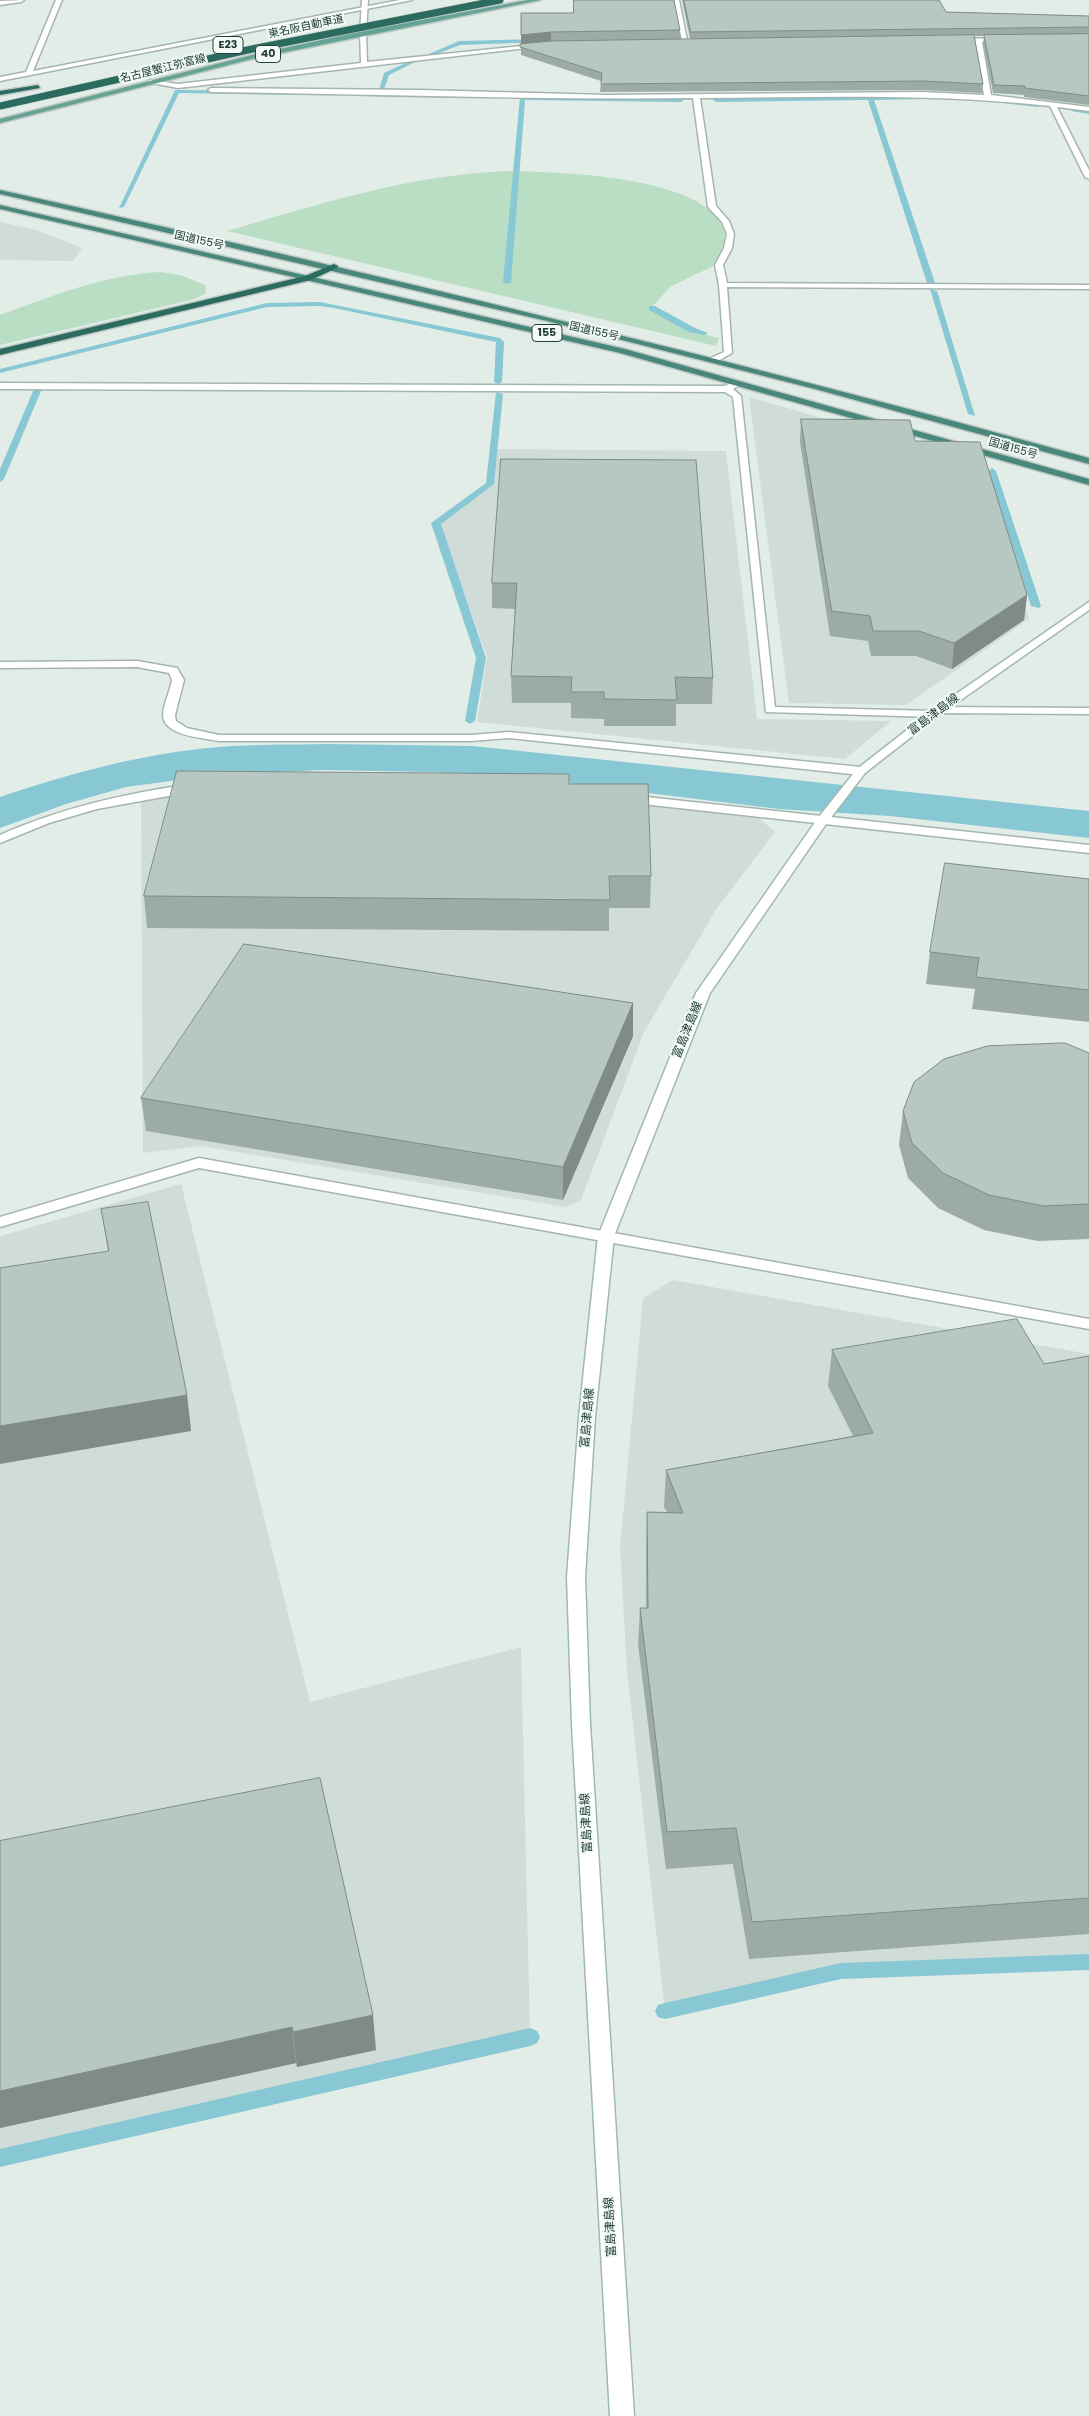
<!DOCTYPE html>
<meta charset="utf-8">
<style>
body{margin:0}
canvas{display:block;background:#e2ede8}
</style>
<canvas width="1089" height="2416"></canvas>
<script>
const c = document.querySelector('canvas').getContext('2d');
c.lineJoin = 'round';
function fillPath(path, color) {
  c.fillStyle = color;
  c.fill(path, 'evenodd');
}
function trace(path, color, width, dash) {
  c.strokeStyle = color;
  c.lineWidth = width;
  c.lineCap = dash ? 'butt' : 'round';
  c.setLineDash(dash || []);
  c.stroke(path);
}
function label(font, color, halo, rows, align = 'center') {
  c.font = font + ' Poppins,"Noto Sans JP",sans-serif';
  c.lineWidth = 4;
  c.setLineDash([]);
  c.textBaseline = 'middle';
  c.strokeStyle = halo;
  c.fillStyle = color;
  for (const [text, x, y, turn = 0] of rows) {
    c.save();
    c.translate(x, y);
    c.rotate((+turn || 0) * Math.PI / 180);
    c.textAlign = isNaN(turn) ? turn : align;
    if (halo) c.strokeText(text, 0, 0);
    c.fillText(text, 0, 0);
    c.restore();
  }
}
const built = new Path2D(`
 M 0,222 L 36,230 L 82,248 L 73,261 L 0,260 Z
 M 749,397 L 982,464 L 1029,619 L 906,705 L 789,703 Z
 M 493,449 L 726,451 L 757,719 L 891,721 L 845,759 L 477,722 L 487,657 L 440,523 L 492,485 Z
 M 467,786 L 759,818 L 775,832 L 717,908 L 644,1032 L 581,1200 L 566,1207 L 201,1146 L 143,1153 L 141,802 L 181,794 Z
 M 181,1184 L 310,1702 L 521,1647 L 530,2037 L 0,2158 L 0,1236 Z
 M 673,1280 L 1089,1354 L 1089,1962 L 841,1971 L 665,2011 L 627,1670 L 620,1549 L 643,1298 Z`);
const green = new Path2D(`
 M 507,171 C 556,172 706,175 724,230 C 728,241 717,257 713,266 L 670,287 L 650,309 L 692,331 L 719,338 L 716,346 L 227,231 C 319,204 410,175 507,171 Z
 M 160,272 L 180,275 L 205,285 L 206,293 L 195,299 L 0,345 L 0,315 C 52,296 104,275 160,272 Z`);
const water = new Path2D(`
 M 326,744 L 473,746 L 1089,811 L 1089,838 L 890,816 L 779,809 L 533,779 L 431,772 L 322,770 L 216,775 L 126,787 L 66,804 L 0,828 L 0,797 C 71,773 144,753 219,747 C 254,744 290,745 326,744 Z`);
const stream = new Path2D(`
 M 539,39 L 541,42 L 460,45 L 434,55 L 429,54 L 459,41 Z
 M 412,60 L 417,61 L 389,75 L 384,89 L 379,90 L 384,73 Z
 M 175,90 L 295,91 L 298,93 L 295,95 L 179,93 L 124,207 L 119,208 Z
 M 927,96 L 925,99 L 874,100 L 935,283 L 931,285 L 927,283 L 868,100 L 716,102 L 713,100 L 716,98 Z
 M 520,97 L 681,98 L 684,100 L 681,102 L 525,100 L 511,282 L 507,284 L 503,282 Z
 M 986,98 L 1038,103 L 1041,105 L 1038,107 L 984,101 Z
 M 1073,108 L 1089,110 L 1089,114 L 1071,111 Z
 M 930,289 L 937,291 L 975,416 L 968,414 Z
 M 320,302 L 500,338 L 504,342 L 502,382 L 498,384 L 494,382 L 496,342 L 334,308 L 320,306 L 267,307 L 0,373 L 0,369 L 267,303 Z
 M 649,306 L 655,306 L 695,328 L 708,333 L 704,335 L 689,332 L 649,310 Z
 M 34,389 L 41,391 L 4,479 L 0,482 L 0,469 Z
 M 496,392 L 503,394 L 494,484 L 441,524 L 486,658 L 475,721 L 470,724 L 465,721 L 476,658 L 431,523 L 486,483 Z
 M 992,468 L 996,471 L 1041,606 L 1039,608 L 1031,606 L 988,471 Z
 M 1089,1954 L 1089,1970 L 841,1979 L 665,2019 L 658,2017 L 655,2011 L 658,2005 L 665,2003 L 841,1963 Z
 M 530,2028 L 537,2031 L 540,2037 L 537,2043 L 530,2046 L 0,2167 L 0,2149 Z`);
const minor = new Path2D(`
 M 24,0 L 21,2 L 0,5 L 0,1 Z
 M 56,0 L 62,0 L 33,71 L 400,0 L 412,0 L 0,81 L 0,77 L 26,72 Z
 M 673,0 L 679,0 L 688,45 L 683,44 Z
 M 363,31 L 366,33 L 367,62 L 541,44 L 544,46 L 178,88 L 147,82 L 150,80 L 178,84 L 361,63 L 360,33 Z
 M 1004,38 L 1006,41 L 982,42 L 991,95 L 1089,107 L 1089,111 L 1057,107 L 1089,170 L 1089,179 L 1085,177 L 1050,106 C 933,93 817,97 700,98 L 716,206 L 729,221 L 734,234 L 732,248 L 723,265 L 727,283 L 1089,285 L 1089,289 L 727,287 L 732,353 L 714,363 L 710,360 L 711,358 L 724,352 L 719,285 L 715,265 L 724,248 L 727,234 L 722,222 L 708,207 L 693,98 C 532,100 372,94 211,92 L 208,90 L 211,88 L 421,90 L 607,95 L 923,92 L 984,95 L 975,42 L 954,43 L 951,41 L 954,39 Z
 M 736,381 L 743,383 L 733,389 L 741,396 L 775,707 L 935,711 L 936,708 L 940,707 L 1089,708 L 1089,714 L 939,713 L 938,716 L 934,717 L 766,712 L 733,397 L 725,392 L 0,389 L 0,383 L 725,386 Z
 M 137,661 L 177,668 L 184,680 L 175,715 L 176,721 L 187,728 L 219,735 L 471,735 L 509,732 L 861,767 L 867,771 L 861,775 L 509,738 L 471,741 L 219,741 C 204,738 162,736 163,714 C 164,703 170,691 172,680 L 169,673 L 137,667 L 0,668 L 0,662 Z
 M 192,784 L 196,785 L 198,788 L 196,791 L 97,809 L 49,823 L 0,843 L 0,835 C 61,808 126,793 192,784 Z
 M 628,795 L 1089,845 L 1089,853 L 624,802 L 622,799 L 624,796 Z
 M 199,1158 L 1089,1319 L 1089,1329 L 199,1168 L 0,1227 L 0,1217 Z`);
const tertiary = new Path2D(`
 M 362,0 L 368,0 L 366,33 L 363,35 L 360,33 Z`);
const secondary = new Path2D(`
 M 1089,602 L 1089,610 L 938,716 L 865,773 L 826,824 L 710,993 L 614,1236 L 595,1417 L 585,1577 L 590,1724 L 634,2416 L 610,2416 L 572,1724 L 567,1577 L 579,1417 L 598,1236 L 696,993 L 818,818 L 857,769 L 930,712 Z`);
const primary = new Path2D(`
 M 528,0 L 541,0 L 252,59 L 0,123 L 0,119 L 252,55 L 363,31 Z`);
const trunk = new Path2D(`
 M 0,190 C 365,271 728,358 1089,458 L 1089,464 L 815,389 L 547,321 L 0,194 Z
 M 0,205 L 625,349 L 1089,479 L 1089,485 L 620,353 L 0,209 Z`);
const motorway = new Path2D(`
 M 38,85 L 40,88 L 0,95 L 0,91 Z
 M 334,264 L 338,266 L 337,268 L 311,280 L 0,355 L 0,349 L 305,276 Z`);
const motorwayBridge = new Path2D(`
 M 0,106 L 252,49 L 500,0`);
const wall = new Path2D(`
 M 682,0 L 939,0 L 946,12 L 1089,16 L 1089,105 L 1024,97 L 1024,95 L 993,93 L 983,43 L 984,36 L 974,36 L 983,84 L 982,93 L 923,90 L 600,92 L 601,81 L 521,55 L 521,13 L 680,30 L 680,40 L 690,39 Z
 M 801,419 L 915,441 L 1027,595 L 1024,620 L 952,669 L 916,656 L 871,656 L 868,641 L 830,636 L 800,442 Z
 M 501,459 L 713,678 L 712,704 L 676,704 L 676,726 L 604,726 L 604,719 L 571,718 L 571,703 L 512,703 L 511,676 L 515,609 L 492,608 L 492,583 Z
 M 569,784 L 651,876 L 650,908 L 609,908 L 609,931 L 147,928 L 144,896 Z
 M 1089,879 L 1089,1022 L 972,1009 L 975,989 L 926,984 L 930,952 Z
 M 633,1003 L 633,1036 L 563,1200 L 146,1131 L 141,1098 Z
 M 1089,1053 L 1089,1239 L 1038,1241 L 984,1230 L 938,1208 L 908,1178 L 899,1145 L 903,1111 Z
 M 101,1209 L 187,1395 L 191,1431 L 108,1251 Z
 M 832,1350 L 1044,1364 L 1089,1356 L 1089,1934 L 749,1959 L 733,1864 L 666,1869 L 638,1644 L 640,1608 L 646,1608 L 646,1548 L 647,1512 L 667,1512 L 664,1507 L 666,1470 L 853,1436 L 828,1386 Z
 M 0,1841 L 376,2050 L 297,2067 L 296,2063 L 0,2128 Z`);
const shadedWall = new Path2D(`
 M 551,32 L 551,42 L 521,45 L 521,35 Z
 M 1027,595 L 1024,620 L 952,669 L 954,643 Z
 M 633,1003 L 633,1036 L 563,1200 L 563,1167 Z
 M 187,1395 L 191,1431 L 0,1464 L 0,1426 Z
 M 373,2015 L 376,2050 L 297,2067 L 293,2032 Z
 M 292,2027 L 296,2063 L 0,2128 L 0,2091 Z`);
const building = new Path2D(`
 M 574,0 L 674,0 L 680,30 L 551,32 L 521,35 L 521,13 L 573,13 Z
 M 684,0 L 939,0 L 946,12 L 1089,16 L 1089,27 L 691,32 Z
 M 1089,34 L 1089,96 L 1025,88 L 1025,86 L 994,85 L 984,35 Z
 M 974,35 L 983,84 L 924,81 L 601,84 L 602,73 L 520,47 L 520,44 L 551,41 Z
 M 801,419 L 910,420 L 915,441 L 980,442 L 1027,595 L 954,643 L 919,631 L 873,631 L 870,616 L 832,611 Z
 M 501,459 L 696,460 L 713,678 L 675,677 L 677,700 L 604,699 L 604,692 L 571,692 L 572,677 L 511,676 L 517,583 L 492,583 Z
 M 177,771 L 569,774 L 569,784 L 648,784 L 651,876 L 609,876 L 610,900 L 144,896 Z
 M 945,863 L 1089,879 L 1089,990 L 976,977 L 979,958 L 930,952 Z
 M 244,944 L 633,1003 L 563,1167 L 141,1098 Z
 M 1065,1043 L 1089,1053 L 1089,1204 L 1044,1206 L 989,1195 L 943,1173 L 912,1143 L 903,1111 L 914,1082 L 944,1059 L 987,1046 Z
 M 148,1202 L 187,1395 L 0,1426 L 0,1268 L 109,1251 L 101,1209 Z
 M 1017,1319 L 1044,1364 L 1089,1356 L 1089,1898 L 752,1922 L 736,1828 L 667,1832 L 640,1608 L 648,1608 L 647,1512 L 683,1513 L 666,1470 L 873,1433 L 832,1350 Z
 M 320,1778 L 373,2015 L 293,2032 L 292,2027 L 0,2091 L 0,1841 Z`);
const farStreetnames = [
 ["東名阪自動車道",306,27,-12],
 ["名古屋蟹江弥富線",163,69,-14],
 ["国道155号",199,241,13],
 ["国道155号",594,332,13],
 ["国道155号",1013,449,16]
];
const shields = [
 [228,45,30],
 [268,54,25],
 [547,333,30]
];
const shieldNames = [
 ["E23",228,45],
 ["40",268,54],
 ["155",547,333]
];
const streetNames = [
 ["富島津島線",934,715,-37],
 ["富島津島線",688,1030,-68],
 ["富島津島線",588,1418,-85],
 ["富島津島線",587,1823,-93],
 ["富島津島線",611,2227,-93]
];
fillPath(built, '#d0dcd7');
fillPath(green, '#badec4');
fillPath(water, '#88c7d4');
fillPath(stream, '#88c7d4');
trace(minor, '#a4b5af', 3);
trace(tertiary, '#a4b5af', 3);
trace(secondary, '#9fb9b0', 3);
trace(primary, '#c1c9c7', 3);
trace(trunk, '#c1c9c7', 3);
trace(motorway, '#c1c9c7', 3);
fillPath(minor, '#fff');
fillPath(tertiary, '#fff');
fillPath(secondary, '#fff');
fillPath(primary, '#65a494');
fillPath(trunk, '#48887a');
fillPath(motorway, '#2c6b5f');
trace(motorwayBridge, '#c1c9c7', 8, []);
trace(motorwayBridge, '#2c6b5f', 7);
fillPath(wall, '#9daba6');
fillPath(shadedWall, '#808b87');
fillPath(building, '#b7c7c1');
trace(building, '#808b87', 1);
label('11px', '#213e37', '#f2f9f6', farStreetnames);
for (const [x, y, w] of shields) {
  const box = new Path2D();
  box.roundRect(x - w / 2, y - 8.5, w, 17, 4);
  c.fillStyle = '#f2f9f6';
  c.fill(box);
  trace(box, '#213e37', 1);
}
label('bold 11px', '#213e37', null, shieldNames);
label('12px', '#213e37', '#f2f9f6', streetNames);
</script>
